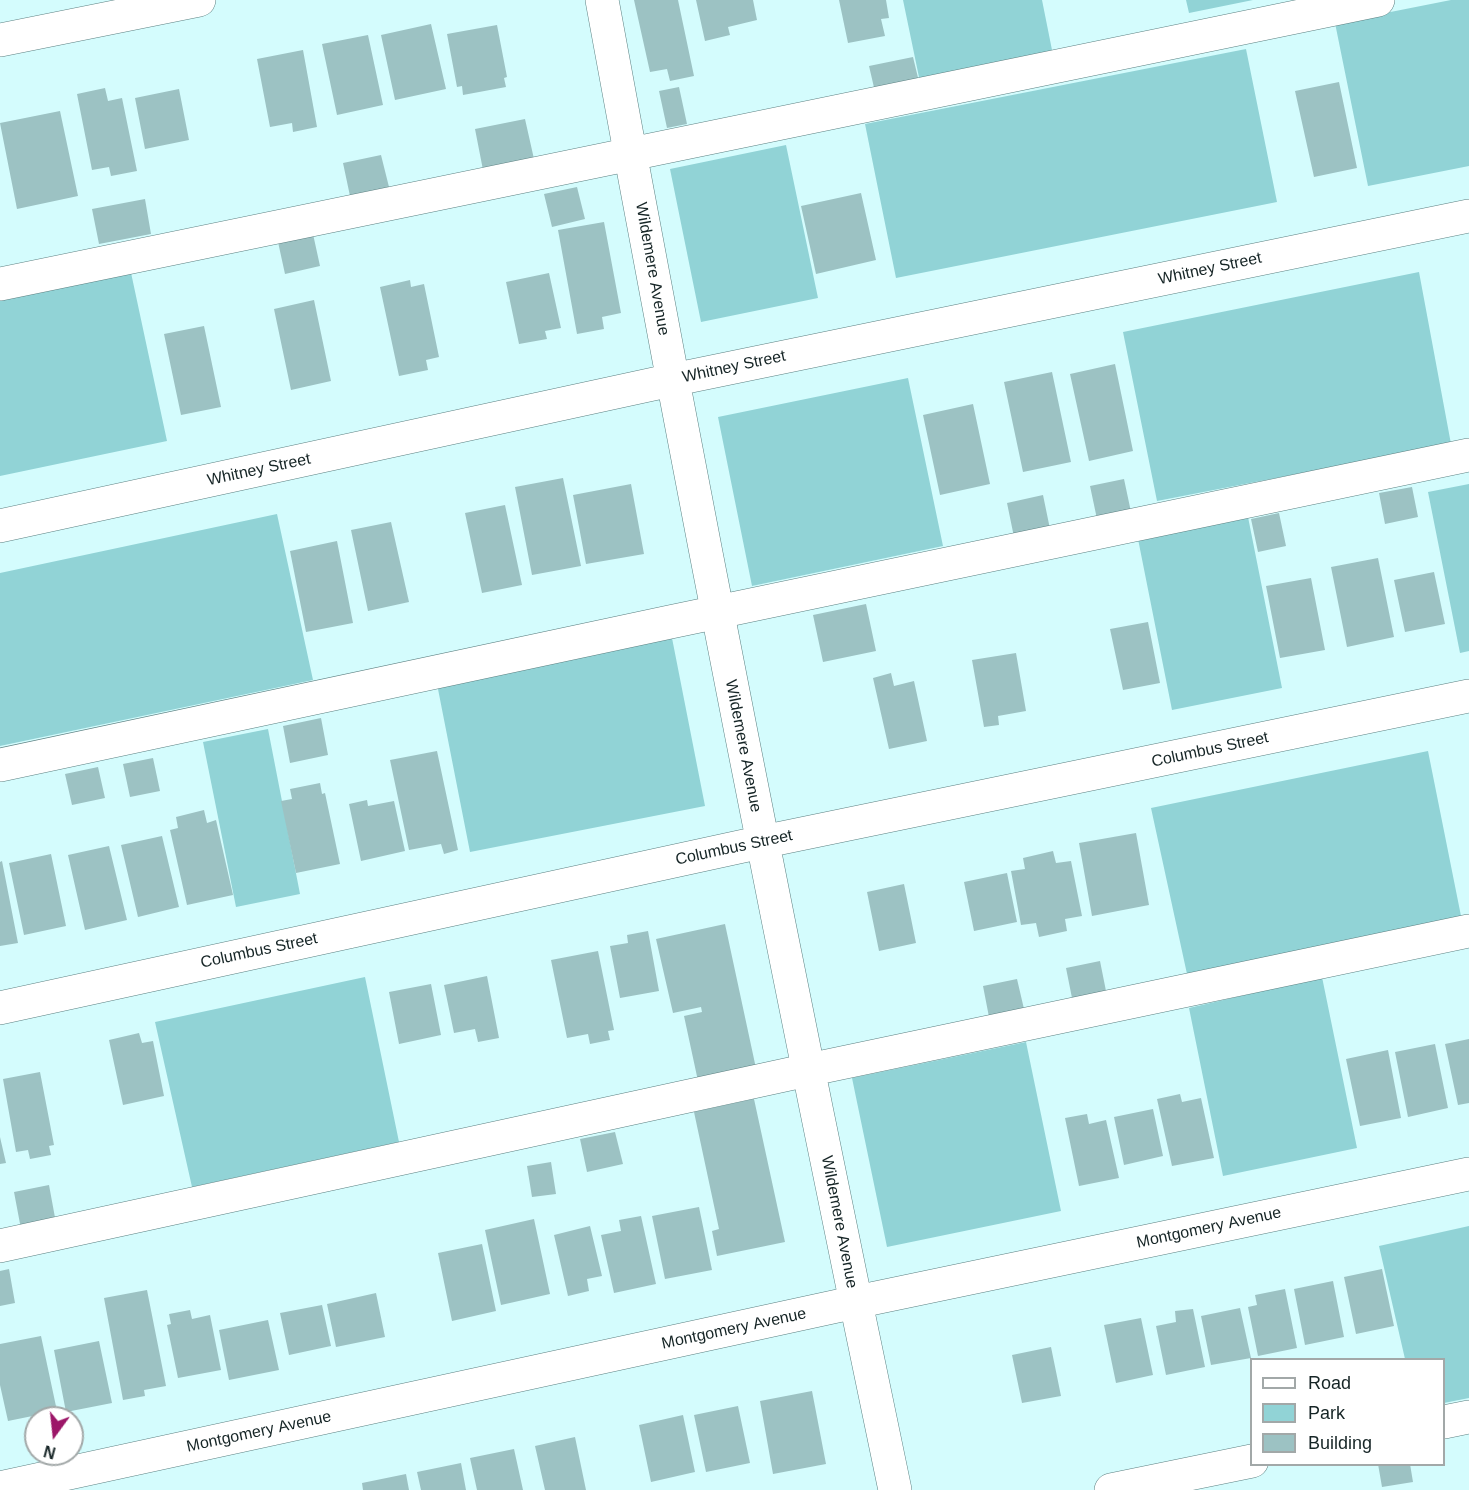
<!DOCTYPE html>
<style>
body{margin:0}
#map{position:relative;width:1469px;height:1490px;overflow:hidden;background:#d4fcfd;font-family:Helvetica,sans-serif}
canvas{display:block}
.legend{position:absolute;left:1250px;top:1358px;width:195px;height:108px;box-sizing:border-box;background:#fff;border:2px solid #a2a8a8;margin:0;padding:8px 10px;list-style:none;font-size:18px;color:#162526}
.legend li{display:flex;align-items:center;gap:12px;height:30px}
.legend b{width:30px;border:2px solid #a2a8a8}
.north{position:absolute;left:24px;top:1406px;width:60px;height:60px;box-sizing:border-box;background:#fff;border:2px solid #a2a8a8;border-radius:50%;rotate:195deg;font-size:16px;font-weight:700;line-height:24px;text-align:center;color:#162526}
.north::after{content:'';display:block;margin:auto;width:21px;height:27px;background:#9c1668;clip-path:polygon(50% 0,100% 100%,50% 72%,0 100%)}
</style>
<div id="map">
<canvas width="1469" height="1490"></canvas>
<ul class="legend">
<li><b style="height:8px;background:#fff"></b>Road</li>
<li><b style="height:16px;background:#91d3d6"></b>Park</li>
<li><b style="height:16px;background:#9cc2c3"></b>Building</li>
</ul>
<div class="north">N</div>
</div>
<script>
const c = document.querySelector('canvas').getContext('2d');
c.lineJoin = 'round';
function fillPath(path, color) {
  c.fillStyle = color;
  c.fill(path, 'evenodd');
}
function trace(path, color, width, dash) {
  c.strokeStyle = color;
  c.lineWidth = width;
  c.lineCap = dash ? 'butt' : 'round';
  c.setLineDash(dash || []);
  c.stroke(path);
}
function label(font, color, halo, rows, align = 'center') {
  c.font = font + ' Helvetica,sans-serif';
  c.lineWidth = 5;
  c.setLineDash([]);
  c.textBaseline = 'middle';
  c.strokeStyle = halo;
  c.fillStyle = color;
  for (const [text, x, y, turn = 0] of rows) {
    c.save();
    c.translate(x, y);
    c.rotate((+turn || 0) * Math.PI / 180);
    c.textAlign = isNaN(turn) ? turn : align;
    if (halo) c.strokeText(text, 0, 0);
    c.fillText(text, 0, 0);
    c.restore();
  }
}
const green = new Path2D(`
 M 903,0 L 1042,0 L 1053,55 L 920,82 Z
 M 1186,0 L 1253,0 L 1189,13 Z
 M 1451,0 L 1469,0 L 1469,166 L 1368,186 L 1335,23 Z
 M 1246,49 L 1277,202 L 896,278 L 865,124 Z
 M 786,145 L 818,298 L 701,322 L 670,169 Z
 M 130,268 L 167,441 L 0,476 L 0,295 Z
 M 1419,272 L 1451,444 L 1157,501 L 1123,332 Z
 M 908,378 L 943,546 L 752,586 L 718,417 Z
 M 1469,484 L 1469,651 L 1460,653 L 1428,492 Z
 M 277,514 L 313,680 L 0,746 L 0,573 Z
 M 1248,517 L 1282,688 L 1172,710 L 1138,539 Z
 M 672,638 L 705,806 L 470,852 L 437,684 Z
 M 268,729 L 300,894 L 236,907 L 203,742 Z
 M 1428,751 L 1461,916 L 1187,974 L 1151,808 Z
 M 365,977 L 399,1142 L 192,1187 L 155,1022 Z
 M 1322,977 L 1357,1148 L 1223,1176 L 1189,1008 Z
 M 1026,1042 L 1061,1211 L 887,1247 L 852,1078 Z
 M 1469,1226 L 1469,1398 L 1444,1403 L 1444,1360 L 1405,1359 L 1379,1246 Z`);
const building = new Path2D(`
 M 634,0 L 678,0 L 694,76 L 670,81 L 667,69 L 650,72 Z
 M 696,0 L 753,0 L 757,20 L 728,27 L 730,35 L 705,41 Z
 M 839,0 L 886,0 L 889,18 L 881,19 L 885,36 L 848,43 Z
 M 431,24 L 446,89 L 395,100 L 381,35 Z
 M 497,25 L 507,77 L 504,78 L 506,87 L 463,95 L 462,86 L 457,87 L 447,34 Z
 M 368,35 L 383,105 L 337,115 L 322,44 Z
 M 303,50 L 317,127 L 293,132 L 292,123 L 270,127 L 257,59 Z
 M 913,57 L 920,86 L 876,96 L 869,66 Z
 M 1339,82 L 1357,168 L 1314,177 L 1295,91 Z
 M 679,87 L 687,124 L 667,128 L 659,91 Z
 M 105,88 L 108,101 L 122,98 L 137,171 L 111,176 L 109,167 L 92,170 L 77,94 Z
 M 179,89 L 189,140 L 145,149 L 135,98 Z
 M 60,111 L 78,196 L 17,209 L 0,123 Z
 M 525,119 L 534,159 L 483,170 L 475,129 Z
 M 381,155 L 389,187 L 350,196 L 343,163 Z
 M 577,187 L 585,219 L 552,227 L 544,194 Z
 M 861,193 L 876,260 L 816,274 L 801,206 Z
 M 145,199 L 151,234 L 99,244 L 92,209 Z
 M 604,222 L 621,313 L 602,317 L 604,329 L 577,334 L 558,230 Z
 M 313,234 L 320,266 L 285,274 L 278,242 Z
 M 549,273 L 561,328 L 545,331 L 547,339 L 519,344 L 506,282 Z
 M 410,280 L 411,287 L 424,284 L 439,357 L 426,360 L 428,370 L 399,376 L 380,287 Z
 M 314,300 L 331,381 L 291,390 L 274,309 Z
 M 204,326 L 221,407 L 181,415 L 164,334 Z
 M 1115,364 L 1133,451 L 1089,461 L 1070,374 Z
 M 1052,372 L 1071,462 L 1023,472 L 1004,382 Z
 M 973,404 L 990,484 L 940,495 L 923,415 Z
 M 563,478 L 581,566 L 532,575 L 515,487 Z
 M 1124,479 L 1131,512 L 1097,519 L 1090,486 Z
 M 631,484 L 644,554 L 586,564 L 573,495 Z
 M 1412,487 L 1418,517 L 1385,524 L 1379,493 Z
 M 1043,495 L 1050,529 L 1014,537 L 1007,503 Z
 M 505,505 L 522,585 L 482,593 L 465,513 Z
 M 1279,513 L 1286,546 L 1258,552 L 1251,519 Z
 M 391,522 L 409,602 L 368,611 L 351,530 Z
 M 337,541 L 353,623 L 306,632 L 290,551 Z
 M 1378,558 L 1394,637 L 1347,647 L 1331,567 Z
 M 1434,572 L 1445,624 L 1405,632 L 1394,580 Z
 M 1311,578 L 1325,650 L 1280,658 L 1266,586 Z
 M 866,604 L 876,651 L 823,662 L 813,615 Z
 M 1148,622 L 1160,683 L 1123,690 L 1110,629 Z
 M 1016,653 L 1026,711 L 998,716 L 999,725 L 984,727 L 972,660 Z
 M 891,673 L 894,686 L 914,681 L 927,741 L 889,749 L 873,678 Z
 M 321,718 L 328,755 L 290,763 L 283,726 Z
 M 437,751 L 458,850 L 444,854 L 441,844 L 409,850 L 390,760 Z
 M 153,758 L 160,791 L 130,797 L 123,764 Z
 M 98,767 L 105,798 L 72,805 L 65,774 Z
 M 320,783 L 322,794 L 325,793 L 340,864 L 296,873 L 281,801 L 292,799 L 290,789 Z
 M 367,800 L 368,806 L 394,801 L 405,851 L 361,861 L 349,804 Z
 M 204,810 L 207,823 L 216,820 L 233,895 L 187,905 L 170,830 L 178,828 L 176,817 Z
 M 1136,833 L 1149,905 L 1092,916 L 1079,843 Z
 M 162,836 L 179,907 L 138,917 L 121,845 Z
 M 109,846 L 127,920 L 85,930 L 68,855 Z
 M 1053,851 L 1056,863 L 1071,861 L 1082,916 L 1065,919 L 1067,931 L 1039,937 L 1036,923 L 1021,925 L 1011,871 L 1025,869 L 1023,858 Z
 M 51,854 L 66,926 L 24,935 L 9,863 Z
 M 2,861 L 18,943 L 0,946 L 0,862 Z
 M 1007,873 L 1017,922 L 974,931 L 964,882 Z
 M 904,884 L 916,943 L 879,951 L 867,892 Z
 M 725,924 L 757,1073 L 698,1081 L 684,1016 L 702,1012 L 701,1007 L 673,1013 L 656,939 Z
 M 648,931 L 659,991 L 620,998 L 610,946 L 628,943 L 627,935 Z
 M 598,951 L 614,1030 L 608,1031 L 610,1040 L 590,1044 L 588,1034 L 567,1038 L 551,960 Z
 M 1100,961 L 1106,991 L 1072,998 L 1066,968 Z
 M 487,976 L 499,1038 L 478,1042 L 475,1029 L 454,1033 L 444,985 Z
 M 1017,979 L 1024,1009 L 989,1017 L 983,986 Z
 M 431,984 L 441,1035 L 399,1044 L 389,992 Z
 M 139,1033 L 142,1043 L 153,1041 L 164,1096 L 123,1105 L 109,1040 Z
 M 1469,1039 L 1469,1103 L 1458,1105 L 1445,1044 Z
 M 1435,1044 L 1448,1108 L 1408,1117 L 1395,1052 Z
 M 1388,1050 L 1401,1118 L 1360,1126 L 1346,1059 Z
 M 40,1072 L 54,1145 L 49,1146 L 51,1155 L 30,1159 L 28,1150 L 16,1152 L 3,1079 Z
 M 1180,1094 L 1182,1102 L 1201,1098 L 1214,1158 L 1172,1166 L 1157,1099 Z
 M 754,1099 L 785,1242 L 717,1256 L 712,1231 L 719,1229 L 694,1112 Z
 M 1153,1109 L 1163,1156 L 1124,1165 L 1114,1117 Z
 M 1087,1114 L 1089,1124 L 1106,1120 L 1119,1178 L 1079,1186 L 1065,1118 Z
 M 615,1132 L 623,1164 L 587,1172 L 580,1139 Z
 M 0,1137 L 6,1163 L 0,1164 Z
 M 551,1162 L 556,1194 L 532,1197 L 527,1166 Z
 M 49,1185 L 56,1223 L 21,1229 L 14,1192 Z
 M 699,1207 L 712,1270 L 665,1279 L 652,1216 Z
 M 641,1216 L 656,1284 L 614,1293 L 601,1235 L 621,1231 L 619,1220 Z
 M 534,1219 L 550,1294 L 501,1305 L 485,1230 Z
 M 590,1226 L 602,1276 L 587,1279 L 589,1291 L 568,1296 L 554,1235 Z
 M 482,1244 L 496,1311 L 452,1321 L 438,1253 Z
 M 9,1269 L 15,1303 L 0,1306 L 0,1271 Z
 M 1382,1269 L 1394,1326 L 1356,1334 L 1344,1277 Z
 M 1333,1281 L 1344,1337 L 1305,1345 L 1294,1289 Z
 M 1285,1289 L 1297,1348 L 1258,1356 L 1248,1307 L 1257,1305 L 1255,1295 Z
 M 147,1290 L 166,1386 L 144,1390 L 145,1396 L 123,1400 L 104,1298 Z
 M 376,1293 L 385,1337 L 336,1347 L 327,1304 Z
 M 322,1305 L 331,1346 L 289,1355 L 280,1313 Z
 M 1240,1308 L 1251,1358 L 1211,1365 L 1201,1316 Z
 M 1193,1309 L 1205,1367 L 1166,1375 L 1156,1326 L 1176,1322 L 1175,1311 Z
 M 190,1310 L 192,1319 L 210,1315 L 221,1370 L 178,1378 L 167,1325 L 171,1324 L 169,1314 Z
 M 1141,1318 L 1153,1375 L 1116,1383 L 1104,1325 Z
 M 268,1320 L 279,1370 L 229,1380 L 219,1330 Z
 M 41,1336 L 57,1411 L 8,1421 L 0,1385 L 0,1344 Z
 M 99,1341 L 112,1403 L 66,1412 L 54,1350 Z
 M 1051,1347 L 1061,1396 L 1022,1403 L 1012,1355 Z
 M 812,1391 L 826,1464 L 773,1474 L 760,1401 Z
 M 738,1406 L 750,1463 L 706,1472 L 694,1415 Z
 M 683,1415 L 695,1472 L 651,1482 L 639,1425 Z
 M 575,1437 L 586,1490 L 545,1490 L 535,1446 Z
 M 514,1449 L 523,1490 L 477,1490 L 470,1458 Z
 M 461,1463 L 466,1490 L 421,1490 L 417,1472 Z
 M 1378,1464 L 1410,1464 L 1413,1482 L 1382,1487 Z
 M 406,1474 L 409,1490 L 363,1490 L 362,1483 Z`);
const minor = new Path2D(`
 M 602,0 C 693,498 791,994 895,1490
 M 0,40 L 199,0
 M 0,284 L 1378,0
 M 0,526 L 672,380 L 1469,216
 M 0,765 L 670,622 L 1469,455
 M 0,1008 L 762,842 L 1469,696
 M 0,1246 L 808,1070 L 1469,931
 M 1444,1422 L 1469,1417
 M 0,1488 L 856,1302 L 1469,1174
 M 1111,1490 L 1252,1461`);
const streetNames = [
 ["Wildemere Avenue",652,269,80],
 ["Whitney Street",1210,269,-12],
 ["Whitney Street",734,367,-12],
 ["Whitney Street",259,470,-12],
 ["Wildemere Avenue",743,746,79],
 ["Columbus Street",1210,750,-12],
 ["Columbus Street",734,848,-12],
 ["Columbus Street",259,951,-12],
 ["Wildemere Avenue",839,1222,79],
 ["Montgomery Avenue",1209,1228,-12],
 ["Montgomery Avenue",734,1329,-12],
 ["Montgomery Avenue",259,1432,-12]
];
fillPath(green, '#91d3d6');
fillPath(building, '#9cc2c3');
trace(minor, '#5c8082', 34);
trace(minor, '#fff', 33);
label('16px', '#162526', '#fff', streetNames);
</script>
